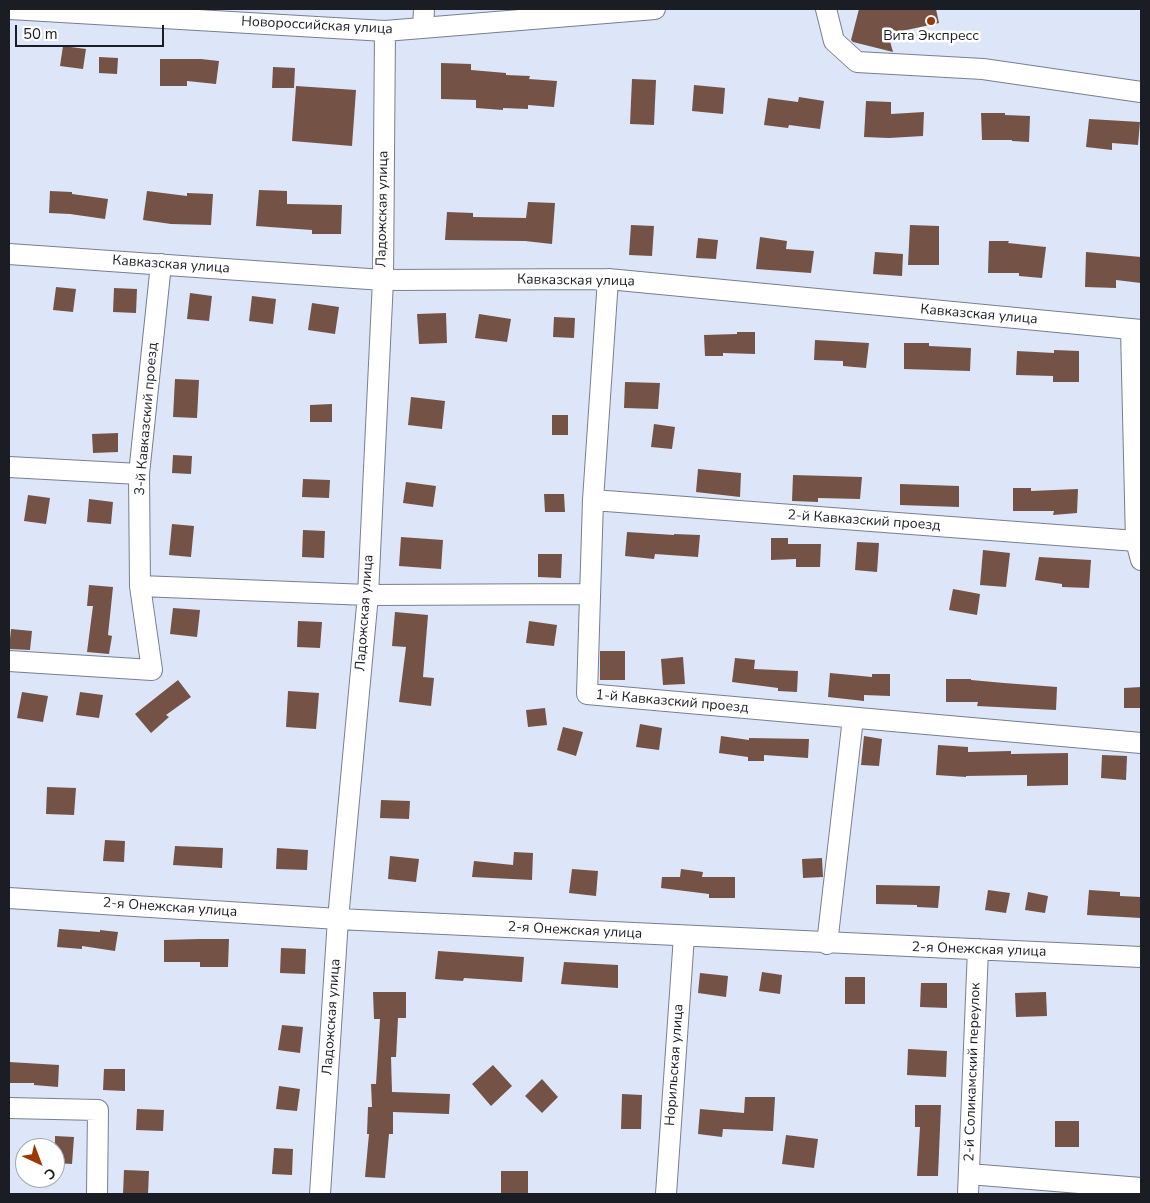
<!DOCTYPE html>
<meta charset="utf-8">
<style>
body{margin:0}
#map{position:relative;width:1150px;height:1203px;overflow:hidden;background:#dde6f8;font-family:"Nunito Sans",sans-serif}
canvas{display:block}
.frame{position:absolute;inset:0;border:10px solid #1a1d24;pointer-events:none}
.north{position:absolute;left:15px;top:1138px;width:50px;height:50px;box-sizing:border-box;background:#fff;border:1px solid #a3a5a7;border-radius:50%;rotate:137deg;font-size:14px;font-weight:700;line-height:20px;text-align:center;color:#1a1d24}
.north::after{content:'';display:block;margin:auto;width:18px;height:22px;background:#9c3805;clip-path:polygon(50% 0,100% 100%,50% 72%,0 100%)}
.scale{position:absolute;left:15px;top:25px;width:149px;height:22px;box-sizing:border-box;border:2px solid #1a1d24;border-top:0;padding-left:6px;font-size:15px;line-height:18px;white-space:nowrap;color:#1a1d24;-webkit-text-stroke:4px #fff;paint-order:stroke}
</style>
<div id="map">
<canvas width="1150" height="1203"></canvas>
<div class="frame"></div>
<div class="north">С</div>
<div class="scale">50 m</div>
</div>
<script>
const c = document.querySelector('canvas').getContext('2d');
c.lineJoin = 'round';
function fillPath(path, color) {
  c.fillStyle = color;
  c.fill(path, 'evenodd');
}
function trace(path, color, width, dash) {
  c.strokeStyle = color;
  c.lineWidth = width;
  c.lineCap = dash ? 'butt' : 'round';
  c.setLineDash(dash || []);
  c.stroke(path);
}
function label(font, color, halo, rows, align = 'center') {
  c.font = font + ' "Nunito Sans",sans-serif';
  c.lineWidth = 5;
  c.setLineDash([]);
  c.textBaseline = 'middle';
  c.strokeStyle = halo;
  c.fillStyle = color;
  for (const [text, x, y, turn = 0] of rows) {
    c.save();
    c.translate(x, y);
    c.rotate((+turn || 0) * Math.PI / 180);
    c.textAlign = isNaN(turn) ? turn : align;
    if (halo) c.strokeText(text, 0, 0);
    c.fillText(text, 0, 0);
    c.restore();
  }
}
const building = new Path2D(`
 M 859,9 L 936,9 L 939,23 L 888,34 L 893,52 L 853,42 L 851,40 Z
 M 63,46 L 86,49 L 83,69 L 60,66 Z
 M 99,57 L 118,58 L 117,74 L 99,73 Z
 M 160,59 L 201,59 L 219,61 L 216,84 L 187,81 L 187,86 L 160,86 Z
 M 441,63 L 471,64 L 471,70 L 506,73 L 506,75 L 530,76 L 529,79 L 557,81 L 554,107 L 528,105 L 528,109 L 503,108 L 503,110 L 476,108 L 476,100 L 441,99 Z
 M 273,67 L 295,68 L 294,88 L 272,88 Z
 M 632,79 L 656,80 L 654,125 L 630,124 Z
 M 694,85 L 725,88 L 723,114 L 692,111 Z
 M 296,86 L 356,90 L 352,146 L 292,141 Z
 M 799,97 L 824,101 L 820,129 L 789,125 L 788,128 L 764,125 L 768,98 L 798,102 Z
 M 866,101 L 891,102 L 891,114 L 924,112 L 923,136 L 889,138 L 864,137 Z
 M 981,113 L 1005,113 L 1005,115 L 1030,116 L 1029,142 L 1012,141 L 1012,140 L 982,140 Z
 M 1089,119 L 1140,122 L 1138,145 L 1112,143 L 1112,150 L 1086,147 Z
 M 259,190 L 287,191 L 287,204 L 342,205 L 341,234 L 312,234 L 312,230 L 256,226 Z
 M 50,191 L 72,192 L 72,194 L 108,199 L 105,219 L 70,214 L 49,213 Z
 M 147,191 L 187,196 L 187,193 L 213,194 L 211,225 L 171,224 L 143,220 Z
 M 528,202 L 555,203 L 552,244 L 525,241 L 445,240 L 447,212 L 473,213 L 473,217 L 526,218 Z
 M 631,225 L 654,226 L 652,256 L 629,255 Z
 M 910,225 L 939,226 L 939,265 L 908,265 Z
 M 760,237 L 787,241 L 786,249 L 814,251 L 811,273 L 756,269 Z
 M 698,238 L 718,240 L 716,259 L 696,258 Z
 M 989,241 L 1009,241 L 1008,243 L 1046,247 L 1042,278 L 1019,276 L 1019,273 L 988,273 Z
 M 875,252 L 903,254 L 902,276 L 873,274 Z
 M 1086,252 L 1141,257 L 1141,283 L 1116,280 L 1116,288 L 1085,287 Z
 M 56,287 L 76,289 L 73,312 L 53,310 Z
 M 114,288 L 137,289 L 136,313 L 113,312 Z
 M 190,293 L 212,296 L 209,321 L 187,319 Z
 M 252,296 L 276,299 L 273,324 L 249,321 Z
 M 312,303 L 339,307 L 335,334 L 308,330 Z
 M 446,313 L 447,343 L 419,344 L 417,314 Z
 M 479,314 L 511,319 L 507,342 L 475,338 Z
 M 554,317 L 575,318 L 574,338 L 553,337 Z
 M 737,332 L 755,332 L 755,354 L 723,353 L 723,356 L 705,356 L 704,335 L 737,334 Z
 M 815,340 L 869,343 L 866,368 L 843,366 L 843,361 L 814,360 Z
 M 904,343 L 929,343 L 929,346 L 971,348 L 970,371 L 904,369 Z
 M 1054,350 L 1079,351 L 1079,382 L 1053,382 L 1053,376 L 1016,375 L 1017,351 L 1054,353 Z
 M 175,379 L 199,380 L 197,418 L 173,417 Z
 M 625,382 L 660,383 L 658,409 L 624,408 Z
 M 411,397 L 445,401 L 442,429 L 408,425 Z
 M 332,404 L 332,422 L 310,422 L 310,405 Z
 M 552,415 L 568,415 L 568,435 L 552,435 Z
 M 654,424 L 675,427 L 672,449 L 651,447 Z
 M 118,433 L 118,452 L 93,453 L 92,434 Z
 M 173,455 L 192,456 L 191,474 L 172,473 Z
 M 698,469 L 741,473 L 740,497 L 696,492 Z
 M 793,475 L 862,477 L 860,499 L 818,498 L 818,502 L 792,501 Z
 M 303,479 L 330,480 L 329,498 L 302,497 Z
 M 406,482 L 436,486 L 433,507 L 403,503 Z
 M 900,484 L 959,486 L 959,507 L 900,505 Z
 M 1013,488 L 1031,488 L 1031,491 L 1078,489 L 1077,513 L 1053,515 L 1054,511 L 1013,511 Z
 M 544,494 L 564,494 L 565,512 L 545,512 Z
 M 28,495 L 50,498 L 46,524 L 24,521 Z
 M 89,499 L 113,502 L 111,524 L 87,522 Z
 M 172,524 L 194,526 L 191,557 L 169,555 Z
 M 303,530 L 325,531 L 324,558 L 302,557 Z
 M 627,532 L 674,535 L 674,534 L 700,535 L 698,557 L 655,554 L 654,559 L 625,556 Z
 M 401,537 L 443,540 L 441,569 L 399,566 Z
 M 771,538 L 788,538 L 788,544 L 821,544 L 820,567 L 796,567 L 796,559 L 771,560 Z
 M 857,542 L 879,543 L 877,572 L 855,570 Z
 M 983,550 L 1010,553 L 1006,587 L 980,585 Z
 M 538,554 L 562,554 L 561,578 L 538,577 Z
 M 1039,557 L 1091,560 L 1089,588 L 1062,587 L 1062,584 L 1035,580 Z
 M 89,585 L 113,587 L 108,635 L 112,636 L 109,654 L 87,652 L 93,606 L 87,606 Z
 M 953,589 L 980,594 L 977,615 L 949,610 Z
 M 173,608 L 200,610 L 197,637 L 170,634 Z
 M 395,612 L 428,615 L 423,677 L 434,678 L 431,706 L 399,702 L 406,647 L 392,646 Z
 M 298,621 L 322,622 L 320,648 L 297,647 Z
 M 529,621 L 557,625 L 554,646 L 526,643 Z
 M 11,629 L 32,631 L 30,650 L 9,649 Z
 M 600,651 L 625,651 L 625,680 L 600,680 Z
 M 683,657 L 685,684 L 663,685 L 661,659 Z
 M 735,658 L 755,660 L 754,669 L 798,671 L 797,692 L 778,691 L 778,688 L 732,682 Z
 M 830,673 L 872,677 L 872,674 L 890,674 L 890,696 L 864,695 L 864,701 L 828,697 Z
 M 946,679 L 971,679 L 971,680 L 1004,683 L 1057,687 L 1056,710 L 977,706 L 978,702 L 946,702 Z
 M 178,680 L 191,697 L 166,715 L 169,717 L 151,733 L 135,714 Z
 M 1141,687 L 1141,708 L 1124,708 L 1124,688 Z
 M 288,691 L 319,693 L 316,729 L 286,727 Z
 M 22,692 L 48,696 L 43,722 L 17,718 Z
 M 80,692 L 103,695 L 99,718 L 76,715 Z
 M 545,708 L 547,725 L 528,727 L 526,710 Z
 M 640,724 L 662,728 L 659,750 L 636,747 Z
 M 563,727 L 583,732 L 576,756 L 557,750 Z
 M 721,736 L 749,740 L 749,738 L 809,739 L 808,758 L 764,755 L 764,761 L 748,761 L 748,757 L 719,753 Z
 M 864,736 L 882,739 L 879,766 L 861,765 Z
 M 938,745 L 968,747 L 968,752 L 1011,751 L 1011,754 L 1068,753 L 1068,785 L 1027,786 L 1027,775 L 966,776 L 966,777 L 936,775 Z
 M 1102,755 L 1127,756 L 1126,780 L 1101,778 Z
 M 47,787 L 76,788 L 74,815 L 46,814 Z
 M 381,800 L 410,801 L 409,819 L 380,818 Z
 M 105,840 L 125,841 L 124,862 L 103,861 Z
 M 175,846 L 223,848 L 222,868 L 173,865 Z
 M 277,848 L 308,850 L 307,870 L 276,869 Z
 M 514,852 L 533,853 L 532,880 L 472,877 L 474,861 L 513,865 Z
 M 390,856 L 419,859 L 416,882 L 388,879 Z
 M 822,858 L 823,877 L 803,878 L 802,859 Z
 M 572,869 L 598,871 L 596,896 L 569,893 Z
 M 681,869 L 703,872 L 702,877 L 735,877 L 735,898 L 709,898 L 709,894 L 661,888 L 662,877 L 680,877 Z
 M 876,885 L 940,886 L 938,908 L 917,907 L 917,905 L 876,904 Z
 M 988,890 L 1010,893 L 1006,913 L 985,910 Z
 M 1089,890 L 1120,892 L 1120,896 L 1141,897 L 1141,918 L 1087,915 Z
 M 1028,892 L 1048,896 L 1045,913 L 1025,910 Z
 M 59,929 L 100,932 L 100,930 L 118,932 L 115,951 L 82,946 L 82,949 L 57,947 Z
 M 200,939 L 229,939 L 228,967 L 200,967 L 200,962 L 164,962 L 164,940 Z
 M 281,948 L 306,949 L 305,974 L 280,973 Z
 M 438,951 L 524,957 L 522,982 L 464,978 L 463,981 L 435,979 Z
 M 564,962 L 618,965 L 618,988 L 561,984 Z
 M 762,972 L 782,975 L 780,994 L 759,991 Z
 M 700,973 L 728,976 L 726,997 L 698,993 Z
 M 845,977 L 865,977 L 865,1004 L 845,1004 Z
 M 921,983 L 947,983 L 947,1008 L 920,1007 Z
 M 373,992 L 406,992 L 406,1018 L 398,1018 L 396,1057 L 391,1057 L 392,1092 L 450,1094 L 449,1114 L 393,1112 L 393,1134 L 389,1134 L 385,1178 L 365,1177 L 369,1134 L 367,1134 L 368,1107 L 372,1107 L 371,1084 L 376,1084 L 380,1019 L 374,1019 Z
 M 1046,992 L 1047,1016 L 1016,1017 L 1015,993 Z
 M 282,1025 L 303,1027 L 300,1053 L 278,1050 Z
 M 908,1049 L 947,1051 L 946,1077 L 907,1075 Z
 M 9,1062 L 59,1065 L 58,1087 L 34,1085 L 34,1083 L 9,1083 Z
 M 493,1065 L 512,1086 L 491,1106 L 472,1084 Z
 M 104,1069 L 125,1069 L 125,1091 L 103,1090 Z
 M 542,1079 L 558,1097 L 542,1113 L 525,1096 Z
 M 279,1086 L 300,1089 L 297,1111 L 276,1109 Z
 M 622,1094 L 642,1095 L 641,1129 L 621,1129 Z
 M 745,1097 L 775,1097 L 773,1131 L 723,1129 L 722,1137 L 698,1134 L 700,1109 L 744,1113 Z
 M 915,1105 L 941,1105 L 938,1176 L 917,1176 L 920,1127 L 915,1127 Z
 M 137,1109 L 164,1110 L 163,1131 L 136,1130 Z
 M 1055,1121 L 1079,1121 L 1079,1147 L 1055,1147 Z
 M 786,1135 L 818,1139 L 814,1168 L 782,1164 Z
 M 55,1136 L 74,1137 L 72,1164 L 55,1163 Z
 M 274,1148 L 293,1149 L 292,1175 L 272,1174 Z
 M 124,1170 L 149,1171 L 148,1194 L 123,1194 Z
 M 501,1171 L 528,1171 L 528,1194 L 501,1194 Z`);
const minor = new Path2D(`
 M 10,9 L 385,31 L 655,9
 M 826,9 L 834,41 L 857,62 L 983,69 L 1141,92
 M 423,28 L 424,9
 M 9,254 L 383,280 L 608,279 L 1141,330
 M 608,279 L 593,500 L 587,694 L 1141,743
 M 1131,329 L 1136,541 L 1141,560
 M 9,467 L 139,474
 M 593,500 L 1136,541
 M 140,586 L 368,595 L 590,594
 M 9,661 L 152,670 L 140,586 L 139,474 L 161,264
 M 9,898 L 338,919 L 1141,957
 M 827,944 L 853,718
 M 9,1108 L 98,1110 L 97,1194
 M 969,1174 L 1141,1188
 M 320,1194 L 338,919 L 368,595 L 383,280 L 385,31
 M 666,1194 L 684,936
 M 968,1194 L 978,949`);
const markers = [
 [931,21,5,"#9c3805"]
];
const streetNames = [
 ["Новороссийская улица",317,26,3],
 ["Ладожская улица",383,209,-89],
 ["Кавказская улица",171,265,4],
 ["Кавказская улица",576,281,1],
 ["Кавказская улица",979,315,5],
 ["3-й Кавказский проезд",147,419,-85],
 ["2-й Кавказский проезд",864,521,4],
 ["Ладожская улица",365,613,-86],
 ["1-й Кавказский проезд",672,702,5],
 ["2-я Онежская улица",170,908,4],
 ["2-я Онежская улица",575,931,3],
 ["2-я Онежская улица",979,950,2],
 ["Ладожская улица",332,1017,-86],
 ["Норильская улица",675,1065,-86],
 ["2-й Соликамский переулок",973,1072,-88]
];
const poiNames = [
 ["Вита Экспресс",931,37]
];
fillPath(building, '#755246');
trace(minor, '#777f8f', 22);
trace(minor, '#fff', 20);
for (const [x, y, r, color] of markers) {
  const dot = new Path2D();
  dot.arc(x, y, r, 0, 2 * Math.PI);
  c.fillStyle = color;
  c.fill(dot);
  trace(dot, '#fff', 2);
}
label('14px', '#1a1d24', '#fff', streetNames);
label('14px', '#1a1d24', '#fff', poiNames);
</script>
